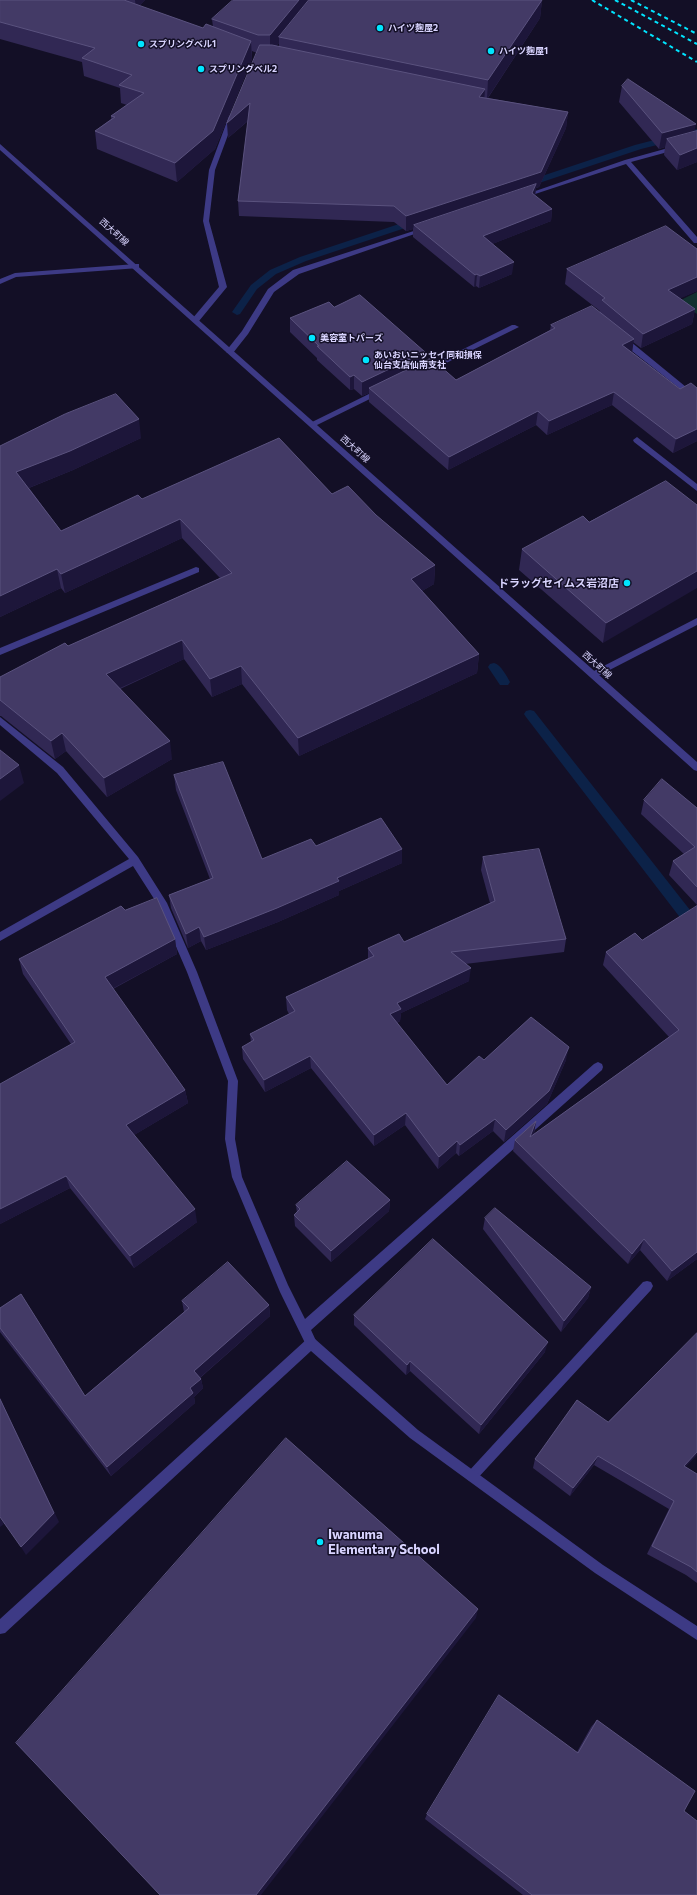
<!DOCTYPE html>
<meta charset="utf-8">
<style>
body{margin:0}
canvas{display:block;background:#130f26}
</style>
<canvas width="697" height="1895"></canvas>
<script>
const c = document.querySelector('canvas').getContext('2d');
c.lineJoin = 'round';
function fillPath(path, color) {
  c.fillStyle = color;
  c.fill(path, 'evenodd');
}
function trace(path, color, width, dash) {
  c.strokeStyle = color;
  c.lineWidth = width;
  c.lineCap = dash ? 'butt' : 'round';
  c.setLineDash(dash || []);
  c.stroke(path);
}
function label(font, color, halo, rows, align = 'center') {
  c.font = font + ' Commissioner,"Noto Sans JP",sans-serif';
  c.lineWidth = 3;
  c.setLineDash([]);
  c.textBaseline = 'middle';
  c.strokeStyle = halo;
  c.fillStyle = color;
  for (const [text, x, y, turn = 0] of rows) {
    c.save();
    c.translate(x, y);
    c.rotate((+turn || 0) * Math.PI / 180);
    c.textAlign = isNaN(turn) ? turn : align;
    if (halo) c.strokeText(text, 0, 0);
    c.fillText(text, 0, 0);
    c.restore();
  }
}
const green = new Path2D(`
 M 697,292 L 697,314 L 679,301 Z`);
const stream = new Path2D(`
 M 697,129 L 697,135 L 641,149 L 530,186 L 524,186 L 523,184 L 524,182 L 635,145 Z
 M 417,218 L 422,221 L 420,223 L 306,261 L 276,274 L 257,289 L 240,314 L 237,315 L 232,312 L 251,285 L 270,270 L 300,257 Z
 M 494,663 C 501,665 506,675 510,682 L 508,685 L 500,685 L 488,667 L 490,664 Z
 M 530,710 L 534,711 L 697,919 L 697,934 L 692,933 L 526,717 L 524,714 L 526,711 Z`);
const service = new Path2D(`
 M 512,325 L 515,325 L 519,327 L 430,371 L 427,371 L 423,369 Z
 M 377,390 L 383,390 L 384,392 L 315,426 L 312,427 L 308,424 Z`);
const minor = new Path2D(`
 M 232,114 L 235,116 L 215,170 L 209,221 L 227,287 L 199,321 L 196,321 L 192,319 L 219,287 L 203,221 L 209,170 L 229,116 Z
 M 697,140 L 697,144 L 631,162 L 697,237 L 697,243 L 694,243 L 626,164 L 526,197 L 521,196 L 625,160 Z
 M 423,228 L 429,229 L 299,274 L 274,292 L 248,334 L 233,353 L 227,353 L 226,351 L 242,331 L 268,289 L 293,270 Z
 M 136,264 L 139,264 L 139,268 L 16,277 L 0,284 L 0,279 L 15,273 Z
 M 619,337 L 625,337 L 697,396 L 697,402 L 619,341 Z
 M 637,437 L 697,484 L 697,491 L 634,442 L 633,440 Z
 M 196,567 L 199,568 L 199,572 L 0,655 L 0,648 Z
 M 697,618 L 697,625 L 596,677 L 593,678 L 589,675 L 590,673 Z
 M 0,717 L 63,767 L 138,857 L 167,903 L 197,972 L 238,1081 L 235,1139 L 242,1177 L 288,1285 L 305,1319 L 594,1064 L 598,1062 L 602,1064 L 603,1067 L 602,1070 L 311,1330 L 317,1343 L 315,1347 L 311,1349 L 307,1347 L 280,1292 L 232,1177 L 225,1139 L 228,1081 L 187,972 L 158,905 L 133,866 L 0,941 L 0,932 L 129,859 L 57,773 L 0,725 Z
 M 647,1281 L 651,1282 L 653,1286 L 651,1290 L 476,1480 L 472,1482 L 468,1480 L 466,1476 L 468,1472 L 643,1282 Z`);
const tertiary = new Path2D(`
 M 0,144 L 697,762 L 697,771 L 694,770 L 0,150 Z
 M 311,1337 L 315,1339 L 418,1430 L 603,1565 L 697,1626 L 697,1640 L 595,1573 L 410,1438 L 311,1351 L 5,1633 L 0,1634 L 0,1619 L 307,1339 Z`);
const rail = new Path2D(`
 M 592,0 L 697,62
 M 615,0 L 697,44
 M 631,0 L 697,34`);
const wall = new Path2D(`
 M 0,0 L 145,0 L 139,6 L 203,28 L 213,27 L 212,19 L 542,0 L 540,18 L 488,98 L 568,112 L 566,128 L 539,187 L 536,188 L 535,196 L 552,209 L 551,221 L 492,244 L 512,274 L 479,288 L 476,286 L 474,287 L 413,237 L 413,229 L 406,231 L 394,222 L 239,216 L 238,201 L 248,121 L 228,138 L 257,53 L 252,51 L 252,59 L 215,149 L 177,182 L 97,149 L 95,131 L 111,119 L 111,116 L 127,105 L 121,103 L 120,88 L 84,76 L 82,62 L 0,39 ZM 279,43 L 279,47 L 276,46 Z
 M 622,86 L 695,131 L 697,131 L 697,162 L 677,170 L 664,155 L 665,147 L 659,149 L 619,102 Z
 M 697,249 L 697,291 L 680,298 L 695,309 L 692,324 L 641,348 L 633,342 L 632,352 L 680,389 L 697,388 L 697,441 L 673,453 L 612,405 L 547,435 L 536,425 L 448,470 L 369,402 L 369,393 L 362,396 L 354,389 L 350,390 L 317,360 L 317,358 L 290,332 L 290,318 L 334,307 L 425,352 L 424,361 L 456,380 L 550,330 L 551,325 L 600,312 L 600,311 L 565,284 L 567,269 Z
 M 141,438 L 73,470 L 29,488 L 61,531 L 142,499 L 332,494 L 376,515 L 435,565 L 434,584 L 422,591 L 479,654 L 477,673 L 299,756 L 242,684 L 212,697 L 184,659 L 120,689 L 172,759 L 107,797 L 66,751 L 55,759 L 1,716 L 0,716 L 0,677 L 220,578 L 182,538 L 65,593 L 61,588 L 0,617 L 0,446 Z
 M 666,481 L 603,643 L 519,570 L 522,549 L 589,522 Z
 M 174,775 L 262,859 L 316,846 L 402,849 L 402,863 L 339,891 L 339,895 L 278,922 L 206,950 L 201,941 L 188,948 L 171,908 L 169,895 L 210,879 L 176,790 Z
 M 644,800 L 697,808 L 697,905 L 669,875 L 673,861 L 684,854 L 641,814 Z
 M 483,857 L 566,939 L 564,952 L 465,964 L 469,981 L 401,1013 L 400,1021 L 397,1023 L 447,1085 L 484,1060 L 566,1060 L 547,1104 L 504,1142 L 493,1131 L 459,1156 L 456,1153 L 438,1169 L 405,1125 L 374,1146 L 311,1068 L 265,1092 L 243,1059 L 242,1047 L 251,1042 L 250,1034 L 289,1014 L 287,1010 L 286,997 L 368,959 L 368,948 L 404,942 L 490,903 L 481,870 Z
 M 697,906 L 697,1259 L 667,1281 L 640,1250 L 628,1264 L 513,1151 L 515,1140 L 536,1121 L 534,1134 L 669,1037 L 603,965 L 606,952 L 642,940 Z
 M 125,910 L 175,939 L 177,954 L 113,989 L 185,1090 L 188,1103 L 134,1135 L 197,1222 L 134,1268 L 70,1188 L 0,1224 L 71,1044 L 23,974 L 19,959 Z
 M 390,1200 L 389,1211 L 331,1262 L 295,1226 L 294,1215 L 297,1213 L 296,1205 Z
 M 485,1218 L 591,1287 L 588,1298 L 561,1332 L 483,1229 Z
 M 182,1301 L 269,1305 L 270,1316 L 200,1378 L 201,1379 L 203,1388 L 194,1397 L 195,1403 L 111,1476 L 0,1332 L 0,1308 L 85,1396 L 184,1312 Z
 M 354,1315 L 545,1352 L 479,1434 L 410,1371 L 406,1375 L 354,1325 Z
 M 608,1422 L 697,1474 L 697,1583 L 686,1575 L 647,1554 L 669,1509 L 594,1465 L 570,1496 L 533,1468 L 535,1459 Z
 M 597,1720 L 684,1811 L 697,1895 L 523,1895 L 425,1819 L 427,1814 L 577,1752 L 591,1727 Z`);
const shadedWall = new Path2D(`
 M 135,0 L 145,0 L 136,9 Z
 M 299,0 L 314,0 L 279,37 L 279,43 L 270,54 L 270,35 Z
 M 542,0 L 540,18 L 487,99 L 488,80 Z
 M 251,41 L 252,59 L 215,149 L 177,182 L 175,163 Z
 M 485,89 L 484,104 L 479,97 Z
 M 250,103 L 251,118 L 228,138 L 227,123 Z
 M 568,112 L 566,128 L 539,187 L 536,188 L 535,196 L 414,225 L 413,229 L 406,231 L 406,216 Z
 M 696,124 L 693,139 L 667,139 L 665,147 L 659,149 L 662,133 Z
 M 697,148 L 697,162 L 677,170 L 680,155 Z
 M 552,209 L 551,221 L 482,248 L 483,236 Z
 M 514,262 L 512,274 L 479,288 L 480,276 Z
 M 477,274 L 476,286 L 474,287 L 475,275 Z
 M 697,277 L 697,291 L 666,305 L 668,290 Z
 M 695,309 L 692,324 L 641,348 L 643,334 Z
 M 634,339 L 632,353 L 622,345 Z
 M 425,352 L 424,366 L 369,388 L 369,393 L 362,396 L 362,382 Z
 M 354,375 L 354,389 L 350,390 L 350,377 Z
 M 614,392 L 612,405 L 547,435 L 549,421 Z
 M 538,411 L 536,425 L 448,470 L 449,457 Z
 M 139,419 L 141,438 L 73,470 L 21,491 L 16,472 Z
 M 697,429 L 697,441 L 673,453 L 676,439 Z
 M 180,519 L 182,538 L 65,593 L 61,574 Z
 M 435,565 L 434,584 L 410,598 L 411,579 Z
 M 57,569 L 61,588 L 0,617 L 0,596 Z
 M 697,571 L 697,588 L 603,643 L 606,623 Z
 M 182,640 L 184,659 L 109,693 L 106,674 Z
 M 479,654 L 477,673 L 299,756 L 298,738 Z
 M 241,666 L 242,684 L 212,697 L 210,679 Z
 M 62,733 L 66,751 L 55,759 L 51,741 Z
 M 170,741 L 172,759 L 107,797 L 104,778 Z
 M 19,765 L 24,783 L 0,801 L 0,779 Z
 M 402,849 L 402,863 L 339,891 L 339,895 L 278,922 L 206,950 L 204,937 L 337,878 Z
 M 199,927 L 201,941 L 188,948 L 186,934 Z
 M 175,939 L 177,954 L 108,991 L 105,977 Z
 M 471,968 L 469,981 L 401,1013 L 400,1021 L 389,1027 L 390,1014 L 397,1003 Z
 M 569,1047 L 566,1060 L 547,1104 L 504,1142 L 506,1130 Z
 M 310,1056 L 311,1068 L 265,1092 L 264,1080 Z
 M 185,1090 L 188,1103 L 129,1138 L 126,1125 Z
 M 406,1113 L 405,1125 L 374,1146 L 374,1135 Z
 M 495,1119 L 493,1131 L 459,1156 L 460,1145 Z
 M 536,1121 L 534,1133 L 527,1148 L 530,1137 Z
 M 457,1141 L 456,1153 L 438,1169 L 439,1157 Z
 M 66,1176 L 70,1188 L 0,1224 L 0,1209 Z
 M 390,1200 L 389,1211 L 331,1262 L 331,1251 Z
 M 195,1209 L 197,1222 L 134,1268 L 130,1256 Z
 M 644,1239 L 640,1250 L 628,1264 L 632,1254 Z
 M 697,1252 L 697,1259 L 667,1281 L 672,1271 Z
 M 591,1287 L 588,1298 L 561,1332 L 564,1321 Z
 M 269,1305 L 270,1316 L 196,1381 L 194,1371 Z
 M 548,1342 L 545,1352 L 479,1434 L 481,1425 Z
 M 410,1361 L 410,1371 L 406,1375 L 407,1365 Z
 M 201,1379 L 203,1388 L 194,1397 L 195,1403 L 111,1476 L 107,1467 L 190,1388 Z
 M 0,1398 L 59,1522 L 26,1555 L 21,1547 Z
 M 697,1452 L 697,1455 L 679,1474 L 684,1466 Z
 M 598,1456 L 594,1465 L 570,1496 L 573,1488 Z
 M 0,1518 L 4,1524 L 0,1527 Z
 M 478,1609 L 476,1618 L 261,1895 L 256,1895 Z`);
const building = new Path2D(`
 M 0,0 L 124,0 L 203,28 L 206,24 L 251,41 L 213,131 L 175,163 L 95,131 L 115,117 L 111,116 L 144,93 L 119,85 L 132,75 L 82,58 L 95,48 L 0,22 Z
 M 233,0 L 299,0 L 270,35 L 258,35 L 212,19 Z
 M 309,0 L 542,0 L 488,80 L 279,37 Z
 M 260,45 L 272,45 L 485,89 L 479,97 L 568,112 L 541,172 L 406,216 L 394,206 L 238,201 L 250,103 L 227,123 Z
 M 628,79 L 696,124 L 662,133 L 622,86 Z
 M 697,131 L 697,148 L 680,155 L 667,139 Z
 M 536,184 L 532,193 L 552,209 L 483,236 L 514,262 L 480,276 L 477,274 L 475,275 L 414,225 Z
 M 666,226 L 697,249 L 697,277 L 668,290 L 695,309 L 643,334 L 602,300 L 605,298 L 567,269 Z
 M 360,295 L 425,352 L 362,382 L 354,375 L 350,377 L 317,346 L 319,346 L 290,318 L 329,302 L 334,307 Z
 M 592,306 L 634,339 L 622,345 L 680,389 L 691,383 L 697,388 L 697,429 L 676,439 L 614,392 L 549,421 L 538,411 L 449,457 L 369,388 L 431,358 L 456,380 L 555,328 L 551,325 Z
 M 116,394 L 139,419 L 70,451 L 16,472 L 61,531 L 138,495 L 142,499 L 279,438 L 332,494 L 348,486 L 376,515 L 435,565 L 411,579 L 479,654 L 298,738 L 241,666 L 210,679 L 182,640 L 106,674 L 170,741 L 104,778 L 62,733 L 51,741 L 0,700 L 0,677 L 65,643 L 68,646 L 232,573 L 180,519 L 61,574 L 57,569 L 0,596 L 0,446 L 65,414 Z
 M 666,481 L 697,505 L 697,571 L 606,623 L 522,549 L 583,516 L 589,522 Z
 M 0,750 L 19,765 L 0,779 Z
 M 223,762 L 262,859 L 311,839 L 316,846 L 381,818 L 402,849 L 337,878 L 339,881 L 277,908 L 204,937 L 199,927 L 186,934 L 169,895 L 213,878 L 174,775 Z
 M 662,779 L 697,808 L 697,887 L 673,861 L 695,847 L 644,800 Z
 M 539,849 L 566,939 L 451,952 L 471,968 L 397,1003 L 401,1009 L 390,1014 L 447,1085 L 479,1056 L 484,1060 L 531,1017 L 569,1047 L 549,1091 L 506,1130 L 495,1119 L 460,1145 L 457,1141 L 439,1157 L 406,1113 L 374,1135 L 310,1056 L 264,1080 L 242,1047 L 254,1040 L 250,1034 L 295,1011 L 286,997 L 374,956 L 368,948 L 399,934 L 404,942 L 495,901 L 483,857 Z
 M 157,898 L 175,939 L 105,977 L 185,1090 L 126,1125 L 195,1209 L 130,1256 L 66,1176 L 0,1209 L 0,1084 L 75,1042 L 19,959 L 121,906 L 125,910 Z
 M 697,906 L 697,1252 L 672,1271 L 644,1239 L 632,1254 L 515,1140 L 536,1121 L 530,1137 L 679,1030 L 606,952 L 635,933 L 642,940 Z
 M 347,1161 L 390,1200 L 331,1251 L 294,1215 L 300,1209 L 296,1205 Z
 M 495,1208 L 591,1287 L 564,1321 L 485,1218 Z
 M 433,1239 L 548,1342 L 481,1425 L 410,1361 L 407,1365 L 354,1315 Z
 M 228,1262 L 269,1305 L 194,1371 L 201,1379 L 190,1388 L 193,1393 L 107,1467 L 0,1328 L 0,1308 L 21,1294 L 85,1396 L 189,1308 L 182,1301 Z
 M 697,1333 L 697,1452 L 684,1466 L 697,1474 L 697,1572 L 691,1567 L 652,1546 L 674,1501 L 598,1456 L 573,1488 L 535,1459 L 577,1400 L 608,1422 Z
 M 0,1399 L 54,1513 L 21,1547 L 0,1517 Z
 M 286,1438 L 478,1609 L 256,1895 L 160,1895 L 16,1743 Z
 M 499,1695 L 578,1753 L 597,1720 L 695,1791 L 684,1811 L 697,1821 L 697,1895 L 532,1895 L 427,1814 Z`);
const markers = [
 [380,28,4,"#00e5ff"],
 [141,44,4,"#00e5ff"],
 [491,51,4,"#00e5ff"],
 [201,69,4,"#00e5ff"],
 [312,338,4,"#00e5ff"],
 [366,360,4,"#00e5ff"],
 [627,583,4,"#00e5ff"],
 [320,1542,4,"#00e5ff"]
];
const farPoinames = [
 ["ハイツ麴屋2",388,28],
 ["スプリングベル1",149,44],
 ["ハイツ麴屋1",499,51],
 ["スプリングベル2",209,69],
 ["美容室トパーズ",320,338],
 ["あいおいニッセイ同和損保",374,355],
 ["仙台支店仙南支社",374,365]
];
const farStreetnames = [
 ["西大町線",114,232,42],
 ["西大町線",355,449,42],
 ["西大町線",597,665,42]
];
const poiNames = [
 ["ドラッグセイムス岩沼店",619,583]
];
const nearPoinames = [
 ["Iwanuma",328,1535],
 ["Elementary School",328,1550]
];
fillPath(green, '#12302f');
fillPath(stream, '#0c2248');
fillPath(service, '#3d3a85');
fillPath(minor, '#3d3a85');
fillPath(tertiary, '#3d3a85');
trace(rail, '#00e5ff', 2, [4, 3.5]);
fillPath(wall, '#312854');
fillPath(shadedWall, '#1d163a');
fillPath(building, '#433a66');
trace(building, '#5a527e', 1);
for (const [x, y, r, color] of markers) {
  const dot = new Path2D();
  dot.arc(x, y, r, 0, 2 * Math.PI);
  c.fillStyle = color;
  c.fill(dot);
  trace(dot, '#130f26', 1.5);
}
label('bold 9px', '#d9d4ff', '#130f26', farPoinames, 'left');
label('9px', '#d9d4ff', '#130f26', farStreetnames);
label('bold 11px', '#d9d4ff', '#130f26', poiNames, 'right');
label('bold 13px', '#d9d4ff', '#130f26', nearPoinames, 'left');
</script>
